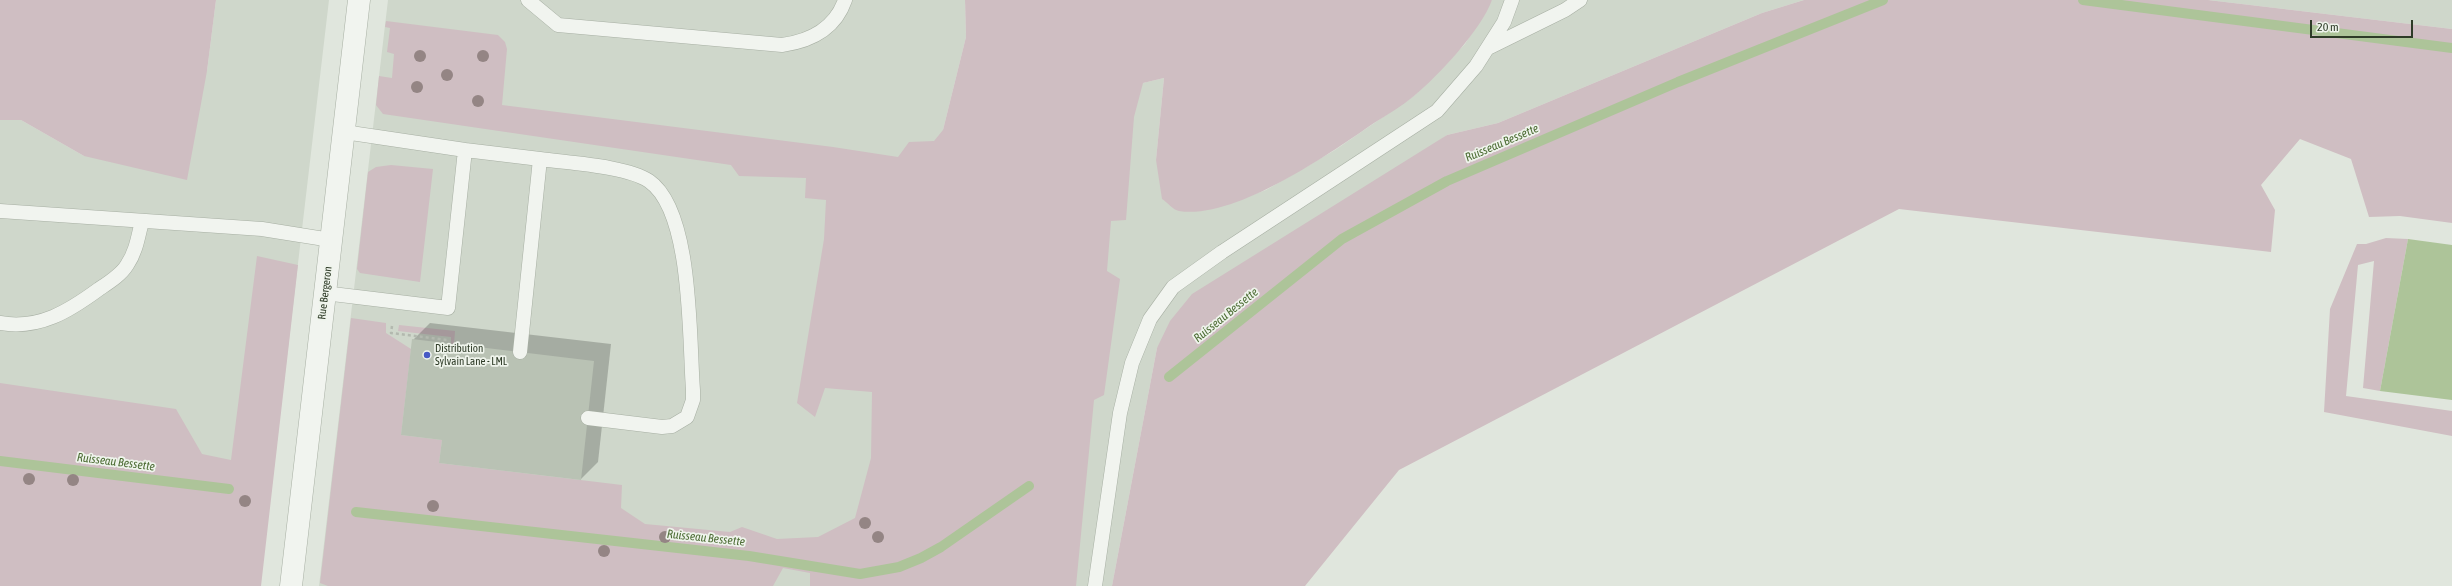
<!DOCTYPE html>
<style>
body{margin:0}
#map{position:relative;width:2452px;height:586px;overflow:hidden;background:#e0e6dd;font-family:"Asap Condensed",sans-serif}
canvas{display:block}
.scale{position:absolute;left:2310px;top:20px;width:103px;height:18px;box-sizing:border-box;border:2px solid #2e3b27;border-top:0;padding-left:5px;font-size:12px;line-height:14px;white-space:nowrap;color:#2e3b27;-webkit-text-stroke:3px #eff4ec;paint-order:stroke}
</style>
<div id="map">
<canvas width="2452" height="586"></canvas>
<div class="scale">20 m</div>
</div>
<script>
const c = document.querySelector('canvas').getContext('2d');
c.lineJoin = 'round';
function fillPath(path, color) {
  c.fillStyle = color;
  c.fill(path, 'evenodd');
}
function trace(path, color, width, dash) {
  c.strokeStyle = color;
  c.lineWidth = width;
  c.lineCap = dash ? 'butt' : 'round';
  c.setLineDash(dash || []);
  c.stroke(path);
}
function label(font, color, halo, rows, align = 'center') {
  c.font = font + ' "Asap Condensed",sans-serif';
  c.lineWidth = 3.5;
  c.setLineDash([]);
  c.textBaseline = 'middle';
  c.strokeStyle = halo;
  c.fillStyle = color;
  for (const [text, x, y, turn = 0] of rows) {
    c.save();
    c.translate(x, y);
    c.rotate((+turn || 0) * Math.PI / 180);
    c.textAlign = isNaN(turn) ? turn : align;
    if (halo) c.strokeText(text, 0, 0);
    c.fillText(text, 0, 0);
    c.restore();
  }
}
const built = new Path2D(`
 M 216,0 L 329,0 L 260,586 L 0,586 L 0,120 L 21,120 L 84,156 L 207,71 Z
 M 388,0 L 965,0 L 966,37 L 943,130 L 1164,78 L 1156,160 L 1221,206 L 1266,190 L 1335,150 L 1415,95 L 1465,44 L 1492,0 L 1804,0 L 1762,13 L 1498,123 L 1447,135 L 1157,348 L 1112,586 L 319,586 Z
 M 2208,0 L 2452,0 L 2452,29 Z`);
const green = new Path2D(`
 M 0,0 L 216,0 L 207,71 L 187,180 L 84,156 L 21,120 L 0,120 Z
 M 965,0 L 1492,0 C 1481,30 1439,75 1414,96 C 1402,106 1388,114 1374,123 C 1329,154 1235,220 1179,211 C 1173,210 1167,202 1162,199 L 1156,160 L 1164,78 L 1143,83 L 1134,117 L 1126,220 L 1111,221 L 1107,271 L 1120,279 L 1104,395 L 1094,400 L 1076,586 L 810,586 L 810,573 L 783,568 L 773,586 L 328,586 L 320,583 L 351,318 L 386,323 L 386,333 L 411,349 L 401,435 L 442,440 L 439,463 L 622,485 L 621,508 L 645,524 L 730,532 L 742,527 L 777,539 L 818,537 L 855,518 L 871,458 L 872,392 L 825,388 L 815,417 L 797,403 L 824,239 L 826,200 L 805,198 L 806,178 L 739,176 L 731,165 L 383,114 L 376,105 L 379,76 L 392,78 L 394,54 L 387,52 L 390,28 L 385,27 L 386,21 L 498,35 L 505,42 L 507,49 L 502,105 L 833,147 L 898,157 L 909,142 L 934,141 L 943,130 L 966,37 Z
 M 1804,0 L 2208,0 L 2452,29 L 2452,223 L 2400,216 L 2369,217 L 2351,159 L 2300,139 L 2261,185 L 2275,210 L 2271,252 L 1899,209 L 1399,470 L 1305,586 L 1112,586 L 1157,348 L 1170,321 L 1192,294 L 1447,135 L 1498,123 L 1762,13 Z
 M 391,165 L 433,169 L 420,282 L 360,273 L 357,269 L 368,172 L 376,167 Z
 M 2386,238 L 2408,239 L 2380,391 L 2363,388 L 2374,261 L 2358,265 L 2346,396 L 2452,411 L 2452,436 L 2324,412 L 2330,309 L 2357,244 L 2366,244 Z
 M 257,256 L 298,265 L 261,586 L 0,586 L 0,383 L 176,409 L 202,454 L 231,460 Z
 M 399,325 L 455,331 L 454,344 L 451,344 L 451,337 L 398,331 Z`);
const water = new Path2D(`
 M 2408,239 L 2452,245 L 2452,400 L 2380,391 Z`);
const shadow = new Path2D(`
 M 430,323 L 611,344 L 598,462 L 581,479 L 413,340 Z`);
const stream = new Path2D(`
 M 2083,0 L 2452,48
 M 1169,377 L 1342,239 L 1447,181 L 1678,82 L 1883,0
 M 0,461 L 229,489
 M 356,512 L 749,556 L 860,574 L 899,567 L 921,558 L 941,547 L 1029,486`);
const building = new Path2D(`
 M 412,339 L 594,361 L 581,480 L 439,463 L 442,440 L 401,435 Z`);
const path = new Path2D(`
 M 392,326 L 391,333 L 447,340`);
const lane = new Path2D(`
 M 528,0 L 558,25 L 782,45 C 811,41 835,29 845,0
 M 1488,48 L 1565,10 L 1580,0
 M 465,150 L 540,159 L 520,352
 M 540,159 C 568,163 627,166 649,181 C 693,211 689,340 693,390 L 693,400 L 687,417 L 672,426 L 662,427 L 588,418
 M 0,211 L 262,229 L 331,240
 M 324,293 L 448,308 L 465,150 L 344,132
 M 0,323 C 39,330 69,311 99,289 C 108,283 121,275 127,265 C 136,252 138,237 142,221
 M 1095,586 L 1120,413 L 1132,363 L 1150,319 L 1173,287 L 1222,252 L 1437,111 L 1476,66 L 1504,22 L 1512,0`);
const street = new Path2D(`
 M 291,586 L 359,0`);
const trees = [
 [420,56],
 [483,56],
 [447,75],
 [417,87],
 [478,101],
 [29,479],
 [73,480],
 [245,501],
 [433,506],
 [865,523],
 [665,537],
 [878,537],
 [604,551]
];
const markers = [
 [427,355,4,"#4759c5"]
];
const streetNames = [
 ["Rue Bergeron",325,293,-83]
];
const poiNames = [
 ["Distribution",435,349],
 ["Sylvain Lane - LML",435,362]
];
const waterNames = [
 ["Ruisseau Bessette",1502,143,-23],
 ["Ruisseau Bessette",1226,315,-39],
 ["Ruisseau Bessette",116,462,7],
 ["Ruisseau Bessette",706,538,6]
];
fillPath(built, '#cfd7cb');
fillPath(green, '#cfbec2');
fillPath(water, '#adc499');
fillPath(shadow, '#0003');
trace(stream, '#adc499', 10);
fillPath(building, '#b9c2b4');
trace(lane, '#a7afa3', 15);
trace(street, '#a7afa3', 23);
trace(path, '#b3b9af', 2.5, [3, 3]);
trace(lane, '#f1f4ef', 14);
trace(street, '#f1f4ef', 22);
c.fillStyle = '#948584';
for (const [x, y] of trees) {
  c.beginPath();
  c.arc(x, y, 6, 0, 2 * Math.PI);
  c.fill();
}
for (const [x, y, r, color] of markers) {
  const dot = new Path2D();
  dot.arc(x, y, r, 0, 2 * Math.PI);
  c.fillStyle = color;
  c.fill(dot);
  trace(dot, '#eff4ec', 1.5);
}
label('11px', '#2e3b27', '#eff4ec', streetNames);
label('11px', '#2e3b27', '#eff4ec', poiNames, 'left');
label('italic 12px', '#4c6c34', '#eff4ec', waterNames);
</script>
